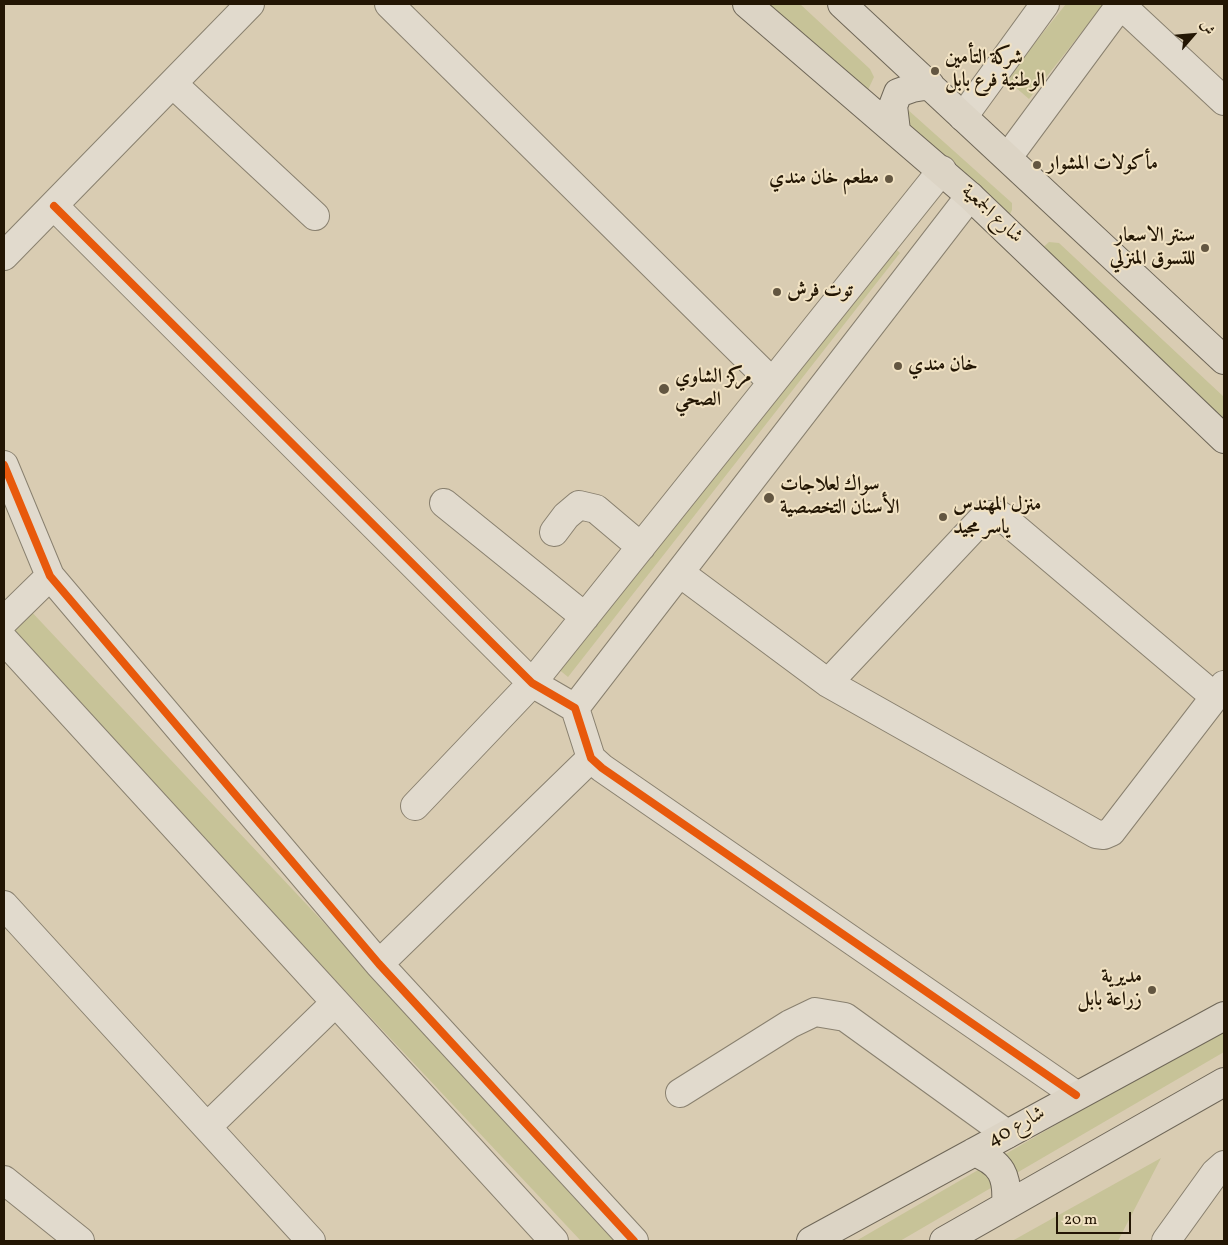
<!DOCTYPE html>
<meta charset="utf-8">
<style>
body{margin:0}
#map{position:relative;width:1228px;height:1245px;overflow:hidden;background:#d9ccb2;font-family:Vollkorn,Amiri,serif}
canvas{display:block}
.frame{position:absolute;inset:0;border:5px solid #231604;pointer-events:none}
.north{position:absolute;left:1168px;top:10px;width:50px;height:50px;-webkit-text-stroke:4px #f1e2c3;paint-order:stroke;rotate:63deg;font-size:14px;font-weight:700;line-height:20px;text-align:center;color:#231604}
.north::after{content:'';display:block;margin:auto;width:18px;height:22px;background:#231604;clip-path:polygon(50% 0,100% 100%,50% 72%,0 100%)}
.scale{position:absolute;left:1056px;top:1212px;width:75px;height:22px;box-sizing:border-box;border:2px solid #231604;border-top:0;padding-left:6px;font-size:15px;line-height:18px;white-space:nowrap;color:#231604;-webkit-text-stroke:4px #f1e2c3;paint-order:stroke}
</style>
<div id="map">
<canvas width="1228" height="1245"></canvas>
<div class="frame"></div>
<div class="north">ش</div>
<div class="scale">20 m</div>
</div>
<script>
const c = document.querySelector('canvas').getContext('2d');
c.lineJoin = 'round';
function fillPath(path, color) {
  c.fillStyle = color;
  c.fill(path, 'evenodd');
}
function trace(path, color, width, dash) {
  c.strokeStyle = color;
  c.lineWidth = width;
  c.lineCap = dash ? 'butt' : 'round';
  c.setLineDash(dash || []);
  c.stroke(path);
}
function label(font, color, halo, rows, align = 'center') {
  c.font = font + ' Vollkorn,Amiri,serif';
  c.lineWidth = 4;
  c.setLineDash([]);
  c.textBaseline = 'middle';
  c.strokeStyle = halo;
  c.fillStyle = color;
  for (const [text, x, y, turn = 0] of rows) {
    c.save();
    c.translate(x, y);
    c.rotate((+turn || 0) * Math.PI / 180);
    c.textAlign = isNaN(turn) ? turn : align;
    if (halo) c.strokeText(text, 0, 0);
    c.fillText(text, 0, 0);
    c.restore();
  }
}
const green = new Path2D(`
 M 763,4 L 800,4 L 870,69 L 874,77 L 867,92 Z
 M 1066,4 L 1104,4 L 1029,99 L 1006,79 Z
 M 907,109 L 1012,203 L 1012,210 L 1009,216 L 893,126 Z
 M 883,237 L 900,253 L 568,677 L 551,663 Z
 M 1049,242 L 1059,243 L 1224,397 L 1224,432 L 1040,250 Z
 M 28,608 L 623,1241 L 581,1241 L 8,632 Z
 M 1224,1027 L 1224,1052 L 900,1241 L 856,1241 Z
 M 1161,1158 L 1118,1241 L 1012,1241 Z`);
const minor = new Path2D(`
 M 389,4 L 772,382
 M 1121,5 L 1224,101
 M 173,84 L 315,216
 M 963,117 L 1045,4
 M 1008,157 L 1121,4
 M 54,206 L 532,683 L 575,708 L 591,758 L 602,768 L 1076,1095
 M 4,256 L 250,4
 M 4,465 L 50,576 L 379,964 L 634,1241
 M 444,503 L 585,617
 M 554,532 L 566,516 L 579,505 L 596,509 L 641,547
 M 680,573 L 828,683 L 1096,834 L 1104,835 L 1111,832 L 1224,685
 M 4,621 L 50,576
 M 4,640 L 554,1241
 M 828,683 L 982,519 L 991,515 L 1001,516 L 1215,697
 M 575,708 L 970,196
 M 415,806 L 532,683 L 942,170
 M 4,905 L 311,1241
 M 379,964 L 591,758
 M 680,1093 L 790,1024 L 815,1012 L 845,1017 L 1007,1134
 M 207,1127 L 335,1003
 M 4,1180 L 80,1241
 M 1166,1241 L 1215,1173 L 1224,1165`);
const major = new Path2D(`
 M 747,4 L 970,196 L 1224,439
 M 842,4 L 1224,360
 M 896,131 L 893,106 L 898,93 L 912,88 L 930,85
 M 974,1152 C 1002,1163 1008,1176 1006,1205
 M 811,1241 L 1224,1016
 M 944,1241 L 1224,1082`);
const cycleway = new Path2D(`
 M 54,206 L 532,683 L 575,708 L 591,758 L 602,768 L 1076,1095
 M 4,465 L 50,576 L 379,964 L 634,1241`);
const markers = [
 [935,71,5,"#635641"],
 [1037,165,5,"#635641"],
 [889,179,5,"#635641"],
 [1205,248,5,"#635641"],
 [777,292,5,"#635641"],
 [898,366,5,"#635641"],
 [664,389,6,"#635641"],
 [769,498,6,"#635641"],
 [943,517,5,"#635641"],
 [1152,990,5,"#635641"]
];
const poiNames = [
 ["شركة التأمين",945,59],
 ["الوطنية فرع بابل",945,82],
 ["مأكولات المشوار",1047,165],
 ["مطعم خان مندي",879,179,"right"],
 ["سنتر الاسعار",1195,237,"right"],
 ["للتسوق المنزلي",1195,260,"right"],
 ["توت فرش",787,292],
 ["خان مندي",908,366],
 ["مركز الشاوي",675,378],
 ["الصحي",675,401],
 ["سواك لعلاجات",780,486],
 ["الأسنان التخصصية",780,509],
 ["منزل المهندس",953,506],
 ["ياسر مجيد",953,529],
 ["مديرية",1142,978,"right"],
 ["زراعة بابل",1142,1001,"right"]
];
const streetNames = [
 ["شارع الجمعية",991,215,43],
 ["شارع 40",1017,1128,-29]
];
fillPath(green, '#c7c398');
trace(minor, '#89806f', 30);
trace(major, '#6f6758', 30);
trace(minor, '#e1dacd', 28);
trace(major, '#dcd4c5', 28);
trace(cycleway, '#e8590c', 8);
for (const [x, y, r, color] of markers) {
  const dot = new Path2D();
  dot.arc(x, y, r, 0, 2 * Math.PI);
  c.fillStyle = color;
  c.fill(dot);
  trace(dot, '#f1e2c3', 2);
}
label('bold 20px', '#231604', '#f1e2c3', poiNames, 'left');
label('20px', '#231604', '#f1e2c3', streetNames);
</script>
